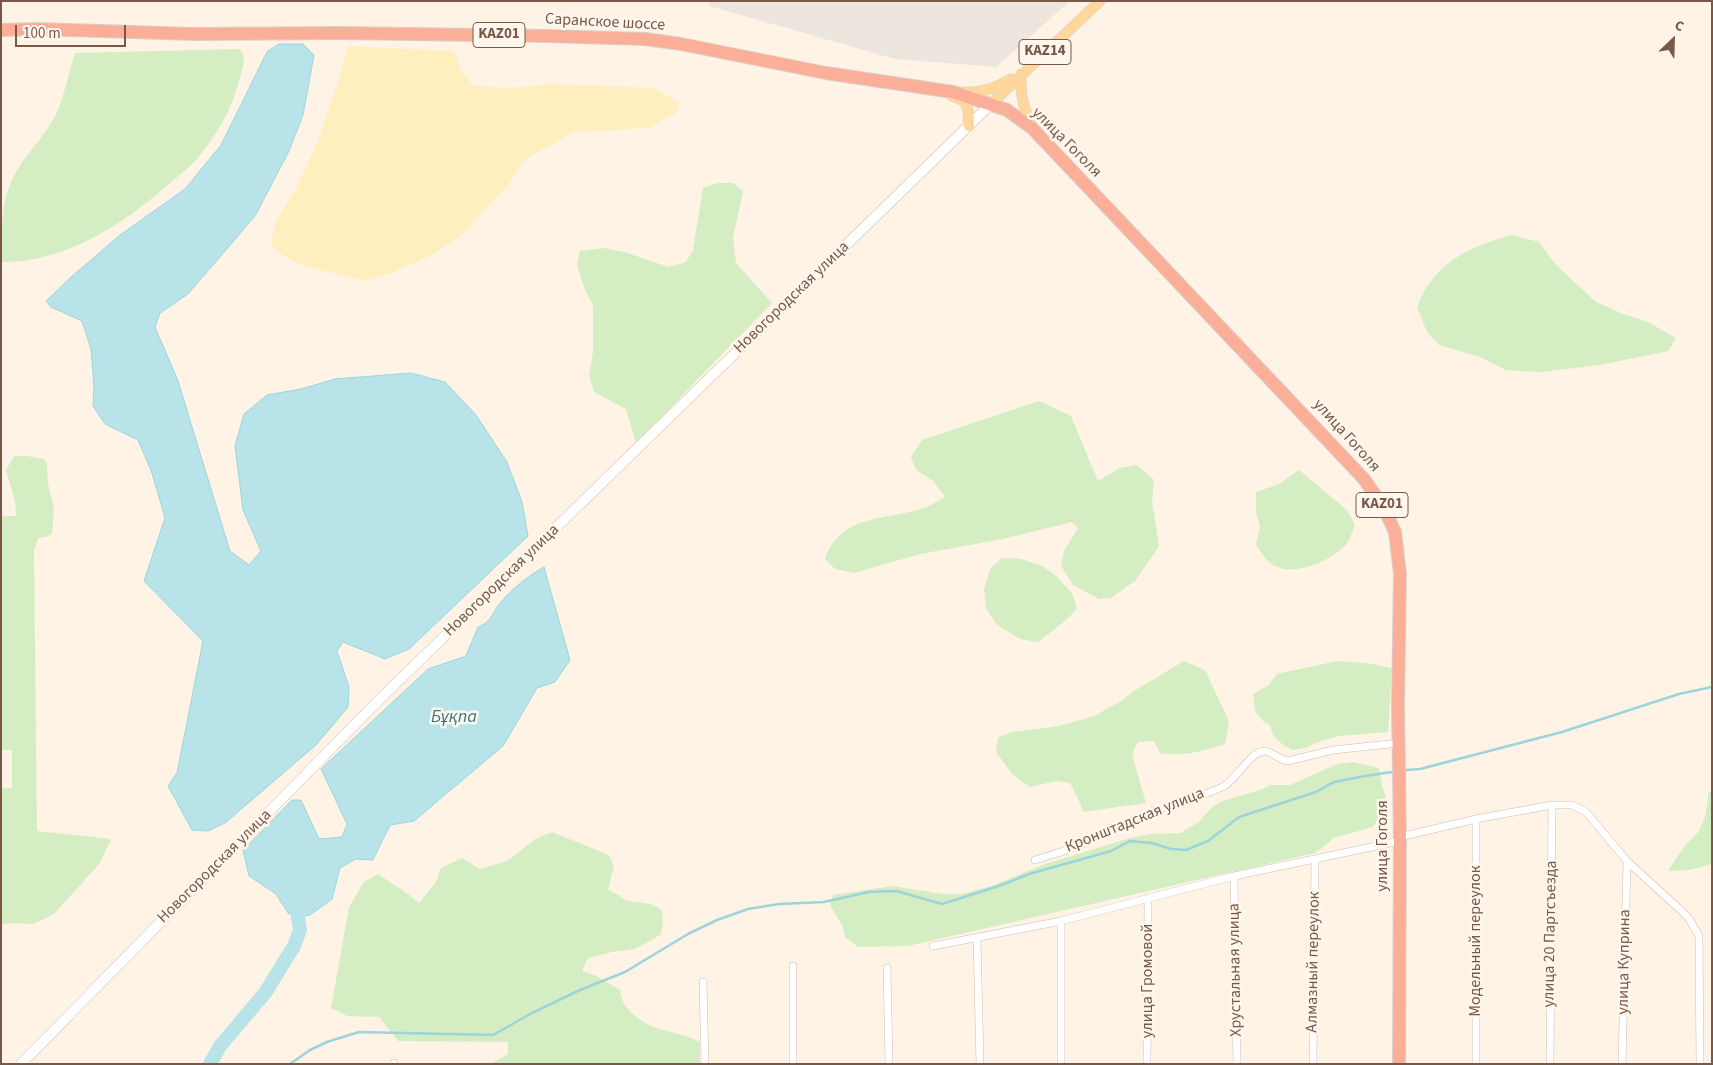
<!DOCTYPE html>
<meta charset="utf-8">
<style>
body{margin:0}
#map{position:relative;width:1713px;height:1065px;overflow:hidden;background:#fef3e5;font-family:"Source Sans 3",sans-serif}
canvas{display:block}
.frame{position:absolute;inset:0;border:2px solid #795848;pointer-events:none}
.north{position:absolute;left:1648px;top:15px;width:50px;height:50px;-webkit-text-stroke:4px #fff7ed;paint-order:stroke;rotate:24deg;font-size:14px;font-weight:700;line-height:20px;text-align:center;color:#795848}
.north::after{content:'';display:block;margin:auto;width:18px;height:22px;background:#795848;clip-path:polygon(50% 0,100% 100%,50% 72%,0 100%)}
.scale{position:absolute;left:15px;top:25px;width:111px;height:22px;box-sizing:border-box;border:2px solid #795848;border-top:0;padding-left:6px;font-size:15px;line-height:18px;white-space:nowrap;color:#795848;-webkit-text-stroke:4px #fff7ed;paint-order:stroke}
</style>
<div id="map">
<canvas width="1713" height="1065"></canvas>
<div class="frame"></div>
<div class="north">С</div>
<div class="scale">100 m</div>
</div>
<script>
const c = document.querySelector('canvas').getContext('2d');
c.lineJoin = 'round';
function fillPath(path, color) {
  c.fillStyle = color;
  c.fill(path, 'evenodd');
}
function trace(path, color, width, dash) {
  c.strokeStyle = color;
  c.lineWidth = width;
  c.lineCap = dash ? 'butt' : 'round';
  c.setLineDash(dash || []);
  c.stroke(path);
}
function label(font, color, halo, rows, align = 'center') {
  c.font = font + ' "Source Sans 3",sans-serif';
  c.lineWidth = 5;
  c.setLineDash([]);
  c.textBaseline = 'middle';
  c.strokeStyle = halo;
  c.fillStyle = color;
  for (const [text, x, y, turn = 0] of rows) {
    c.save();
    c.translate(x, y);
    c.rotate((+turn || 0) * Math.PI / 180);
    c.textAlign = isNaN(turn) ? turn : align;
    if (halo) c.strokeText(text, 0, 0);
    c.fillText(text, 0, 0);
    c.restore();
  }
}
const industrial = new Path2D(`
 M 710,1 L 1070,1 L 996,67 L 895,59 L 709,6 Z`);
const green = new Path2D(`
 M 240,49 C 248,60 241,72 238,84 C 231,112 214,139 196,160 C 188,169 178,176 170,183 C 124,224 65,263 1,262 C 1,231 0,200 16,172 C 28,151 47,134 57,112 C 65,93 69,72 75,53 Z
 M 718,183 L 733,183 L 743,191 L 733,238 L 736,263 L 772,303 L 636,443 L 626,409 L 594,392 L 589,376 L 593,352 L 593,306 L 584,287 L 577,265 L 580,251 L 603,248 L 625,252 L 668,267 L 686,262 L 693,250 L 703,188 Z
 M 1512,235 L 1539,242 L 1555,264 L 1596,302 L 1621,313 L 1648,322 L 1676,338 L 1668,351 L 1600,365 L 1541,372 L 1506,370 L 1480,357 L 1439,345 L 1427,332 L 1417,307 C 1434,263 1468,247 1512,235 Z
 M 1039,401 L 1071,416 L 1098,481 L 1120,468 L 1137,465 L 1154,480 L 1152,501 L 1159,546 L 1136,580 L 1111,598 L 1099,599 L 1073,585 L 1061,566 L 1064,551 L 1078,528 L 1072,522 L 1003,539 L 920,554 L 854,573 L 835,569 L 825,559 C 841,514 883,521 920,509 C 929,507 937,501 945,497 L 933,481 L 916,470 L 911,457 L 922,440 Z
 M 14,456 L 27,456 L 44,459 L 47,464 L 48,484 L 54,509 L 52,534 L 46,537 L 38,538 L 34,551 L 37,831 L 111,839 L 100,863 L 54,914 L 33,924 L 15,923 L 1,924 L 1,788 L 12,788 L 12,750 L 1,750 L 1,516 L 16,516 C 17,501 10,485 6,470 Z
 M 1299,470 L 1347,510 L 1355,525 C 1353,530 1351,535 1349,540 C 1339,557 1300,575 1280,568 C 1268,565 1262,554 1256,544 L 1260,527 L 1256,512 L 1256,492 L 1279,484 Z
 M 1002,558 L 1021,559 L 1042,566 L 1055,575 L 1072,593 L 1077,609 L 1065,621 L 1038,642 L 1020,639 L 996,624 L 986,608 L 984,589 L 990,569 Z
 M 1184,661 L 1205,670 L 1229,721 L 1225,744 C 1200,751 1186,757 1160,753 L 1154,741 L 1139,742 L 1134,748 L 1133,758 L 1146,803 L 1083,812 L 1080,803 L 1070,783 L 1056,781 L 1030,787 L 1012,774 L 996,752 L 998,738 L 1012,732 L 1059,726 L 1094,716 L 1121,701 L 1134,691 Z
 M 1337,661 L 1367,663 L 1392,668 L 1388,732 L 1339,736 L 1318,742 L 1305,748 L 1293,750 L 1283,745 L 1273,735 L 1270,725 L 1263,721 L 1255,711 L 1253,694 L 1269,685 L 1277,674 Z
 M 1352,762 L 1379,768 L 1382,786 L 1386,797 L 1383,813 L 1373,827 L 1334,838 L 1315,853 L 908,946 L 858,947 L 845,937 L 843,927 L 830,905 L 833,895 L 892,886 L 943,894 L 962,894 L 991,886 L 1045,864 L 1130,838 L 1151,834 L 1180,833 L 1199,822 L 1211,808 L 1222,801 L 1260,790 L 1270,785 L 1290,785 L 1337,764 Z
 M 1709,792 L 1712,792 L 1712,863 L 1709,865 L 1688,870 L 1668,871 L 1683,848 L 1699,831 L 1705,817 Z
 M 552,832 L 609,855 L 614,866 L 608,889 L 628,901 L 651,904 L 662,910 L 663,925 L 660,935 L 635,949 L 612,952 L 588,958 L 582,971 L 594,975 L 620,990 C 622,1003 624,1004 632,1013 C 653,1034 677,1029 700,1042 L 700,1064 L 490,1064 L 508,1054 L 508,1042 L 398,1041 L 379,1017 L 347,1016 L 331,1008 L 349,907 L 364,882 L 378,874 L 408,894 L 419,903 L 436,882 L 441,868 L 462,858 L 480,869 L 509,860 L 535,839 Z`);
const sand = new Path2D(`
 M 348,46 L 454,51 L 461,70 L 473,86 L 511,88 L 553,84 L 655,88 L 679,103 L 677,112 L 648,128 L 573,132 L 526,159 L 508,185 L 462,235 L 432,255 L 391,273 L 366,281 L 303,266 L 279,253 L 271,243 L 276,221 L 296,189 L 317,143 L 340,76 Z`);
const water = new Path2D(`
 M 279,44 L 303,44 L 314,55 L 303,115 L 289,151 L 255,216 L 188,294 L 160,313 L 155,327 L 178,381 L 230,551 L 249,565 L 261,551 L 243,510 L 235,446 L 244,414 L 267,395 L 301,389 L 335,379 L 411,373 L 445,382 L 476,415 L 507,462 L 522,502 L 528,536 L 409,649 L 385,659 L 343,642 L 337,651 L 349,687 L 348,707 L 316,745 L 225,823 L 208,831 L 192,830 L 168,786 L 177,773 L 203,641 L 144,581 L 165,518 L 152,473 L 138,440 L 105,424 L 93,406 L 94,386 L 91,349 L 82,321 L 51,307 L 46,301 L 70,278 L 120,235 L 185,189 L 221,145 L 267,52 Z
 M 544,567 L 570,660 L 555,682 L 537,688 L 503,746 L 414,821 L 390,825 L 373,860 L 356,859 L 340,868 L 332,899 L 310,915 L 298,917 L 288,913 L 276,894 L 249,876 L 243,850 L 292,800 L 301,800 L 319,839 L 342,837 L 347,824 L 321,769 L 428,669 L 466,656 L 478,627 C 492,622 492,612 501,602 C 513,588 528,576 544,567 Z`);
const stream = new Path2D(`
 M 1406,770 L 1420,769 L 1562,732 L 1679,694 L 1712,687
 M 290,1064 L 310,1050 L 327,1042 L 359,1032 L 493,1035 L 532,1013 L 580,990 L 625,972 L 688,934 L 717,920 L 748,909 L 779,904 L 824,902 L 869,892 L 896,891 L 942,904 L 999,886 L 1029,874 L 1111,851 L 1130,841 L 1152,843 L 1171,849 L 1186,850 L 1208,841 L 1239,817 L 1316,792 L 1334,782 L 1365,776 L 1392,772`);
const river = new Path2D(`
 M 210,1064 L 220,1046 L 265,993 L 294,946 L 300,930 L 298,917`);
const street = new Path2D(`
 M 1400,837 L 1476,819 L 1552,805 L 1572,805 L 1586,812 L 1627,861 L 1688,917 L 1699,936 L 1700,1064
 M 1035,860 C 1048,856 1062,852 1075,847 C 1101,837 1125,821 1151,812 C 1174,803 1203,797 1224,786 C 1237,779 1250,752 1264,751 C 1272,751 1279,760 1288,761 L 1333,750 L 1399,743
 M 1234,876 L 1237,1064
 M 1061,921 L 1061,1064
 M 977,938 L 980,1064
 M 933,946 L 1061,921 L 1234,876 L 1400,841
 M 793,966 L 793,1064
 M 887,968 L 889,1064
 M 703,982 L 705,1064
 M 394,1064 L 394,1063
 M 1147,1064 L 1148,898
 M 1313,1064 L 1315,859
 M 1476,1064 L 1476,819
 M 1550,1064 L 1552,805
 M 1622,1064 L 1627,861`);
const secondary = new Path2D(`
 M 21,1064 L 380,699 L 991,104`);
const primary = new Path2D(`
 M 1021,74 C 1020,98 1024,106 1032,128
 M 961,92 C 984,93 992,89 1011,79
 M 952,96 L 964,101 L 968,110 L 969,126
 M 991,104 L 1100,1`);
const highway = new Path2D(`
 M 1,30 L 37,29 L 195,34 L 340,33 L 548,36 L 645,39 L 681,44 L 826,73 L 953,92 L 1007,110 L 1032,128 L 1364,479 L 1384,508 L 1395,532 L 1400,574 L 1398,705 L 1400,841 L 1399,1064`);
const shields = [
 [499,35,52],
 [1045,52,52],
 [1382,505,52]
];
const shieldNames = [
 ["KAZ01",499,35],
 ["KAZ14",1045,52],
 ["KАZ01",1382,505]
];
const streetNames = [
 ["Саранское шоссе",605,23,3],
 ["улица Гоголя",1066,143,45],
 ["Новогородская улица",792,298,-44],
 ["улица Гоголя",1346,436,48],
 ["Новогородская улица",502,581,-44],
 ["Кронштадская улица",1135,821,-22],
 ["улица Гоголя",1383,846,-90],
 ["Новогородская улица",215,867,-45],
 ["улица 20 Партсъезда",1551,934,-89],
 ["Модельный переулок",1476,941,-90],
 ["Алмазный переулок",1314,962,-89],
 ["улица Куприна",1625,962,-89],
 ["Хрустальная улица",1236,970,-91],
 ["улица Громовой",1148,981,-90]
];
const waterNames = [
 ["Бұқпа",454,718]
];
fillPath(industrial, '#ede6df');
fillPath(green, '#d5edc2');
fillPath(sand, '#ffeebe');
fillPath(water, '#b8e3e9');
trace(water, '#9dd4dc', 1);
trace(stream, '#9dd4dc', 2.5);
trace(river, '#b8e3e9', 14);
trace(street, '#d3bcad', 8);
trace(secondary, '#d6bcaa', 11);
trace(primary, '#d9d0cc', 11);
trace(highway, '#d9d0cc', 14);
trace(street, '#fff', 7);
trace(secondary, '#fff', 10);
trace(primary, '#ffd69b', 10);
trace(highway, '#fcaf98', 12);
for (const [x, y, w] of shields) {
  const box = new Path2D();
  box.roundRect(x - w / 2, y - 12.5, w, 25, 4);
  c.fillStyle = '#fff7ed';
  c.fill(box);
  trace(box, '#795848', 1);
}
label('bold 15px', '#795848', null, shieldNames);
label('16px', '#795848', '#fff7ed', streetNames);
label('italic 18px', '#3a767f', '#fff7ed', waterNames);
</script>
